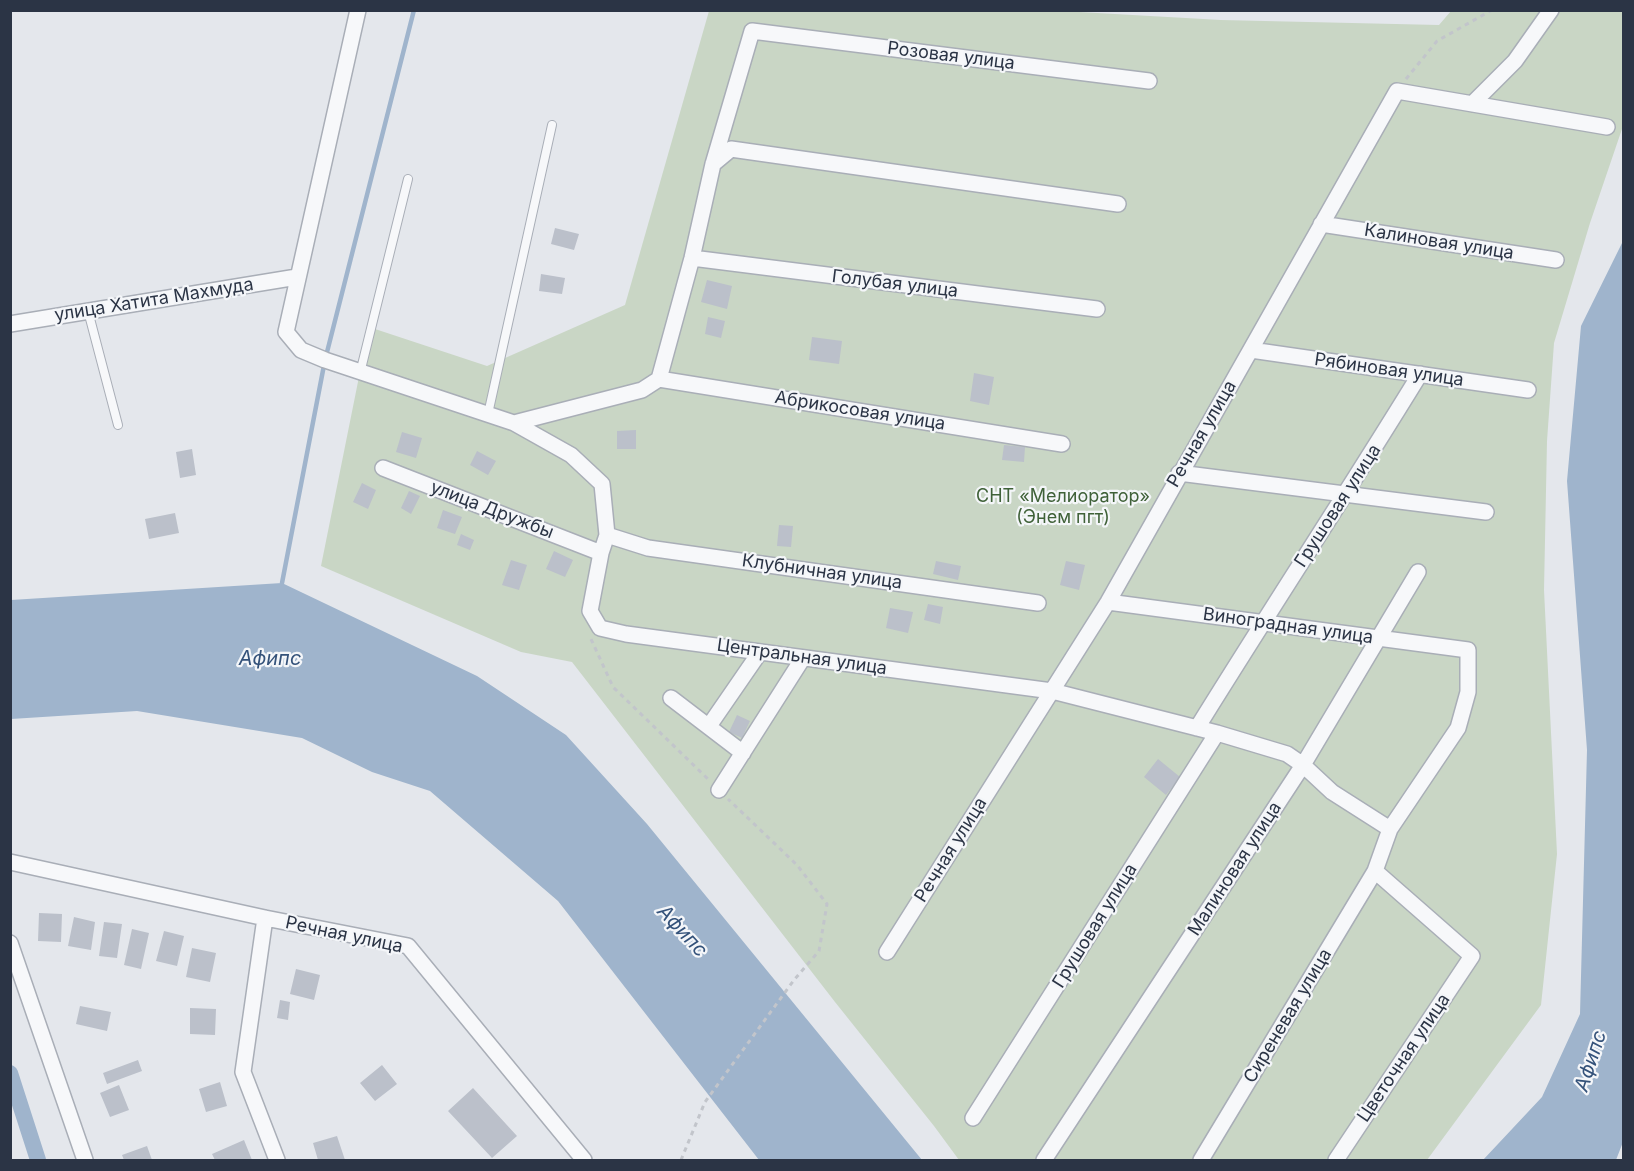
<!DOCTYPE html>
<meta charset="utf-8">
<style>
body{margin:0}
#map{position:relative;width:1634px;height:1171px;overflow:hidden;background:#e4e7ec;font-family:Inter,sans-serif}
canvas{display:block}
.frame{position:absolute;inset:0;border:12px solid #2b3445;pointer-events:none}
</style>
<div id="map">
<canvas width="1634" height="1171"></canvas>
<div class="frame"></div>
</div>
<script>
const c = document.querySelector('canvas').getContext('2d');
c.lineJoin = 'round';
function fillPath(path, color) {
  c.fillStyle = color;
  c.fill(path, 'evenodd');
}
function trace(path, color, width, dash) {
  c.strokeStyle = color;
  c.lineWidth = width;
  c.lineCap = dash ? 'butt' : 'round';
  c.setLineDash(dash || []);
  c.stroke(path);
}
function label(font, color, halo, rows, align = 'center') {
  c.font = font + ' Inter,sans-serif';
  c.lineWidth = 4.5;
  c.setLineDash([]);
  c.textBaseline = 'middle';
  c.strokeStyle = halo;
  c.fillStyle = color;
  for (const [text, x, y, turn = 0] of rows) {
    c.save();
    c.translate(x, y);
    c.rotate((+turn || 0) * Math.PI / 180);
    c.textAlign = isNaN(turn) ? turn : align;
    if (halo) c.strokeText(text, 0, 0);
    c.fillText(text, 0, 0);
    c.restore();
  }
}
const green = new Path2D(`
 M 1044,10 L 1221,20 L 1439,25 L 1451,11 L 1623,11 L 1623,126 L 1590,223 L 1554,343 L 1547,441 L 1544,590 L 1557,854 L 1541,1005 L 1427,1160 L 959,1160 L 934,1126 L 835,1002 L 572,662 L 521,652 L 321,566 L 369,327 L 487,366 L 625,305 L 709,11 Z`);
const water = new Path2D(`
 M 1623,241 L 1623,1142 L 1616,1160 L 1483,1160 L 1542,1097 L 1580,1014 L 1587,750 L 1567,481 L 1581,326 Z
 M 282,583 L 477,676 L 566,735 L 647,824 L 922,1160 L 759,1160 L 558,901 L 430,791 L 372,772 L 302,738 L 137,711 L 11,719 L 11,600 Z`);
const stream = new Path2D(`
 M 282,583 L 325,360 L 414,10`);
const canal = new Path2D(`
 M 10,1073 L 38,1160`);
const building = new Path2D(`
 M 555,228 L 579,234 L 574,250 L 551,244 Z
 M 541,274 L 565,278 L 562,294 L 539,291 Z
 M 707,280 L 732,286 L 727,309 L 701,302 Z
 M 708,317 L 725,321 L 721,338 L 705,334 Z
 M 812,337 L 842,341 L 839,364 L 809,360 Z
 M 974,373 L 994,377 L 989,405 L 970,401 Z
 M 636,430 L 636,449 L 617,449 L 617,431 Z
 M 402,432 L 422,438 L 416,458 L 396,452 Z
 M 1004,445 L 1025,447 L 1024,462 L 1002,460 Z
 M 192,449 L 196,475 L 180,478 L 176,452 Z
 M 477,451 L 496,461 L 488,475 L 470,465 Z
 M 362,483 L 376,490 L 368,509 L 353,502 Z
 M 409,491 L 420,496 L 411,514 L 401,508 Z
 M 443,510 L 462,517 L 455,534 L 437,528 Z
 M 175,513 L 179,533 L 149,539 L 145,519 Z
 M 779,525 L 793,526 L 791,547 L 777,546 Z
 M 461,534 L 474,540 L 470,550 L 457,545 Z
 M 554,551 L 573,560 L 565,577 L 546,569 Z
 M 511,560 L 527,565 L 519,590 L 502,585 Z
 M 936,561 L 961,566 L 958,580 L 933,574 Z
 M 1066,561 L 1085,565 L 1079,590 L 1060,585 Z
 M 928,604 L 943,607 L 940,624 L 924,620 Z
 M 890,608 L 913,612 L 908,633 L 886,628 Z
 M 737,715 L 750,721 L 742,738 L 729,732 Z
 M 1158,759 L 1180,777 L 1166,795 L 1144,777 Z
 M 39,913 L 62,914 L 61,942 L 38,941 Z
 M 74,917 L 95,922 L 91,950 L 68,946 Z
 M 104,922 L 122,924 L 117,958 L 99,956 Z
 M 132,929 L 149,933 L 141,969 L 124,965 Z
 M 164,931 L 184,936 L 177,966 L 156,961 Z
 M 192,948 L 216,953 L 210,982 L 186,977 Z
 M 296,969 L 320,975 L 314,1000 L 290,994 Z
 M 280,1000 L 290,1002 L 288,1020 L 277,1018 Z
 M 80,1006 L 111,1012 L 107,1031 L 76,1024 Z
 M 190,1008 L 216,1009 L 215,1035 L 190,1034 Z
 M 138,1060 L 142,1071 L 107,1084 L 103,1073 Z
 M 382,1065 L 397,1084 L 375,1101 L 360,1083 Z
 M 220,1082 L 227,1106 L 206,1112 L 199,1089 Z
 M 119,1085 L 129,1110 L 110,1117 L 100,1093 Z
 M 473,1088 L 517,1136 L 492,1158 L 448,1111 Z
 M 337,1136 L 345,1160 L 318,1160 L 313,1143 Z
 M 244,1140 L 252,1160 L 215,1160 L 212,1154 Z
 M 147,1146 L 152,1160 L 124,1160 L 122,1155 Z`);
const path = new Path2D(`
 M 1406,79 L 1437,41 L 1492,10
 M 591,639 L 613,687 L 709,780
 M 681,1160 L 705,1102 L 794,980 L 819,951 L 827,904 L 797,865 L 728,799`);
const service = new Path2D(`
 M 88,311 L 118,425
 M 360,373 L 408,179
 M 488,414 L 552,125`);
const minor = new Path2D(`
 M 358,10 L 286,332 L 301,350 L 325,360 L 514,423 L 571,455 L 602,484 L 607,535 L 601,553 L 590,611 L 600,628 L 626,634 L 1052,691 L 1217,733 L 1287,754 L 1303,765 L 1332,792 L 1390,829 L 1375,871 L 1472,956 L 1336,1160
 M 1472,104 L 1515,61 L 1551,10
 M 713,164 L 731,149 L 1118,204
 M 1321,224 L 1556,260
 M 692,258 L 1097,309
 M 10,324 L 297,277
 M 1251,350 L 1528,390
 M 659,379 L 1062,444
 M 514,423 L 642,390 L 659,379 L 692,258 L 713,164 L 752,31 L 1149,81
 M 383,468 L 601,553
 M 1179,473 L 1486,512
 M 607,535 L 648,548 L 1038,603
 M 1108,602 L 1468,650 L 1468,692 L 1458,728 L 1390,829
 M 671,698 L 743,753
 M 709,726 L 760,652
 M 1197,728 C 1270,610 1347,493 1420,374
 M 719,790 L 803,658
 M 10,862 L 265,918 L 408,946 L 584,1160
 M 265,918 L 243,1072 L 277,1160
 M 10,943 L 85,1160
 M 887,952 L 1108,602 L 1397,91 L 1607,127
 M 973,1118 L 1217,733
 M 1044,1160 L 1303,765 L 1418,572
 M 1201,1160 L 1375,871`);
const streetNames = [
 ["Розовая улица",951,56,7],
 ["Калиновая улица",1439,242,9],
 ["Голубая улица",895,284,7],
 ["улица Хатита Махмуда",154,300,-9],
 ["Рябиновая улица",1389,370,8],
 ["Абрикосовая улица",860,411,9],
 ["Речная улица",1202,434,-60],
 ["Грушовая улица",1338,506,-57],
 ["улица Дружбы",492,510,21],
 ["Клубничная улица",822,572,8],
 ["Виноградная улица",1288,626,8],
 ["Центральная улица",802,657,8],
 ["Речная улица",951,850,-58],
 ["Малиновая улица",1235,869,-57],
 ["Грушовая улица",1095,926,-58],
 ["Речная улица",344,935,12],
 ["Сиреневая улица",1288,1016,-59],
 ["Цветочная улица",1404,1058,-56]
];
const parkNames = [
 ["СНТ «Мелиоратор»",1063,497],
 ["(Энем пгт)",1063,518]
];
const waterNames = [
 ["Афипс",270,659],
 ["Афипс",682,931,47],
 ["Афипс",1591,1061,-72]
];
fillPath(green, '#c9d6c5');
fillPath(water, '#9fb4cc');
trace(stream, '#9fb4cc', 4.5);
trace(canal, '#9fb4cc', 16);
fillPath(building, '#bbc0ca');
trace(service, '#a9aeb7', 10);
trace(minor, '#a9aeb7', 18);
trace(path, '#c2c5cb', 3, [4.5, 4.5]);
trace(service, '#f7f8fa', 8);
trace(minor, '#f7f8fa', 15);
label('18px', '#2b3445', '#f4f6f9', streetNames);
label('18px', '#3f6138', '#f4f6f9', parkNames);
label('italic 20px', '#34527a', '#f4f6f9', waterNames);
</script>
